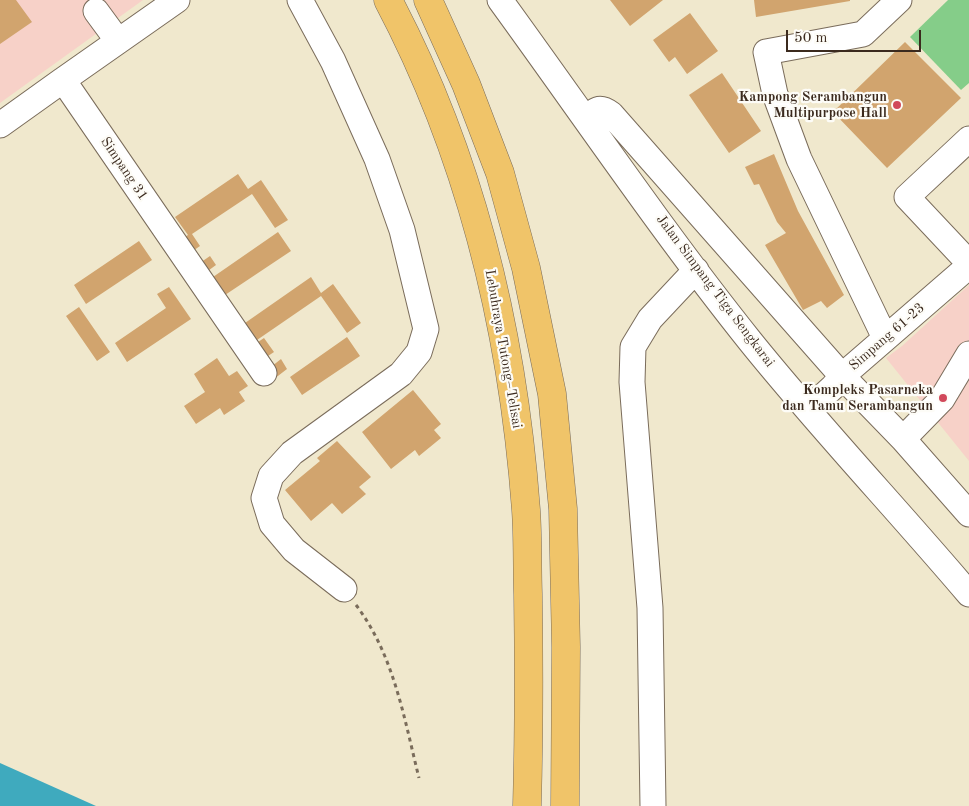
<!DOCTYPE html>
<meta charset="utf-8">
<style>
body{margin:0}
#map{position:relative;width:969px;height:806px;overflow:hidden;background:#f0e8cd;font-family:"Old Standard TT",serif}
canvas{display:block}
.scale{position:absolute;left:786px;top:30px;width:135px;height:22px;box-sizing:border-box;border:2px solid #3b2a1e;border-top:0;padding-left:6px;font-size:15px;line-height:18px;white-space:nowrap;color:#3b2a1e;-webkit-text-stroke:4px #fdfcf7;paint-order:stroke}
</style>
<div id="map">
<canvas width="969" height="806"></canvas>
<div class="scale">50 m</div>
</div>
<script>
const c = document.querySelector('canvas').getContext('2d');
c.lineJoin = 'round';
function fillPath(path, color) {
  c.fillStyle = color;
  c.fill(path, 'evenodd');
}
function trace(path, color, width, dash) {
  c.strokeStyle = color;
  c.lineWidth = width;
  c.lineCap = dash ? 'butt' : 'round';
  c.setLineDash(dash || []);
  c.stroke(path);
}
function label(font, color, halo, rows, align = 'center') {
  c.font = font + ' "Old Standard TT",serif';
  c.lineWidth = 4.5;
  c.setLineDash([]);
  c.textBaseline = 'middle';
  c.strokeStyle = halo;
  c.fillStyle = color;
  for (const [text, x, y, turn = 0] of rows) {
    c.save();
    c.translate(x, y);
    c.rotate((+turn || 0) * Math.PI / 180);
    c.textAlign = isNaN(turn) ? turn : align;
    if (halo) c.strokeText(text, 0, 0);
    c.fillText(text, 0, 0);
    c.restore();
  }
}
const built = new Path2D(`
 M 0,0 L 143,0 L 0,103 Z
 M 969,285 L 969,461 L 886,358 L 902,346 Z`);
const green = new Path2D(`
 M 948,0 L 969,0 L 969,83 L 961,90 L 910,37 Z`);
const water = new Path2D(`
 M 0,763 L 96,806 L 0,806 Z`);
const building = new Path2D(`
 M 0,0 L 16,0 L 32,22 L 0,44 Z
 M 610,0 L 663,0 L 630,26 Z
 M 754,0 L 850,0 L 850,1 L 756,17 Z
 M 690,13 L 718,51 L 687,74 L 675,57 L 669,62 L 653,40 Z
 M 905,42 L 961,98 L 887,168 L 833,112 Z
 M 722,73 L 761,131 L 729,153 L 689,95 Z
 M 774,154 L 798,211 L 844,295 L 827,308 L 821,301 L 803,310 L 765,245 L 786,233 L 777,222 L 759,184 L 754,185 L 745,167 Z
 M 238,174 L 248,189 L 261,180 L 288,220 L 275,228 L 252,194 L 192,234 L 200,246 L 187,255 L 178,241 L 188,235 L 175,217 Z
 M 278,232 L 291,251 L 225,295 L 213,277 Z
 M 139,241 L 152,260 L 86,304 L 74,285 Z
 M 210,256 L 216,265 L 201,276 L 194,267 Z
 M 311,277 L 321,293 L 333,284 L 361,323 L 347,333 L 321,296 L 257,340 L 245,323 Z
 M 169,287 L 191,319 L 127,362 L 115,343 L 166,308 L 157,294 Z
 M 79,307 L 110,352 L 97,361 L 66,316 Z
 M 347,337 L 360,356 L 302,395 L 290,377 Z
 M 264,338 L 274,352 L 262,360 L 252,346 Z
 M 217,358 L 229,376 L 237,371 L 248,386 L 239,392 L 245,401 L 224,415 L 220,408 L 196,424 L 184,406 L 205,392 L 194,374 Z
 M 281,359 L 287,369 L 274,379 L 267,370 Z
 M 413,390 L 441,424 L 434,430 L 441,438 L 419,456 L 415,450 L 391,469 L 362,432 Z
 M 337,441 L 371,477 L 359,487 L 366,494 L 342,514 L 332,503 L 311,521 L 285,490 L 320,461 L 317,458 Z`);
const path = new Path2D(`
 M 356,605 C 394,655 404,718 419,778`);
const minor = new Path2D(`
 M 177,0 L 63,80 L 264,373
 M 300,0 L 333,61 L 377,159 L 402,230 L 426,329 L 419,352 L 401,374 L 292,453 L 271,476 L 264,498 L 272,524 L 294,550 L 344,589
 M 500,0 C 583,114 662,231 750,341 C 820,428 897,509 969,594
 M 96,11 L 118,41
 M 586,118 C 596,110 599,105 611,114 L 842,376 L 903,439 L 969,514
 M 0,125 L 63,80
 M 969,139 L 907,197 L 969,263
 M 885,338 L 799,159 L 775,94 L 766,52 L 863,34 L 899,0
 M 808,410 L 833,387 L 842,376 L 969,266
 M 903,439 L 942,399 L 969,354
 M 653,806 L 650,608 L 632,382 L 633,347 L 650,319 L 696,270`);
const highway = new Path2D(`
 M 388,0 C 471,157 513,334 526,510 C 528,538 527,566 528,594 C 529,664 529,735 527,806
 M 428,0 L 466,84 L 500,173 L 526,268 L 552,394 L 563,509 L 566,647 L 565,806`);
const markers = [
 [897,105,5,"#d1495b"],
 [943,398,5,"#d1495b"]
];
const poiNames = [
 ["Kampong Serambangun",887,97],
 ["Multipurpose Hall",887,113],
 ["Kompleks Pasarneka",933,390],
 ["dan Tamu Serambangun",933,406]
];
const streetNames = [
 ["Simpang 31",124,169,56],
 ["Jalan Simpang Tiga Sengkarai",715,291,53],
 ["Simpang 61-23",887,337,-41],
 ["Lebuhraya Tutong–Telisai",503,349,80]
];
fillPath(built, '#f7d1c8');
fillPath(green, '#85cd89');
fillPath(water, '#3faabe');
fillPath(building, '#d1a46e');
trace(minor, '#7a6c5b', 27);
trace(highway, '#7a6c5b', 29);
trace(path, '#7a6c5b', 3, [4, 4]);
trace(minor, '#fff', 25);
trace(highway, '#f0c469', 28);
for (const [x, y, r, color] of markers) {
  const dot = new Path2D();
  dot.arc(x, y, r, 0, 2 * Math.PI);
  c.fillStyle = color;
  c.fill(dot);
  trace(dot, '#fdfcf7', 2);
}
label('bold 14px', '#3b2a1e', '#fdfcf7', poiNames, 'right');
label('14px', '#3b2a1e', '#fdfcf7', streetNames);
</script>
